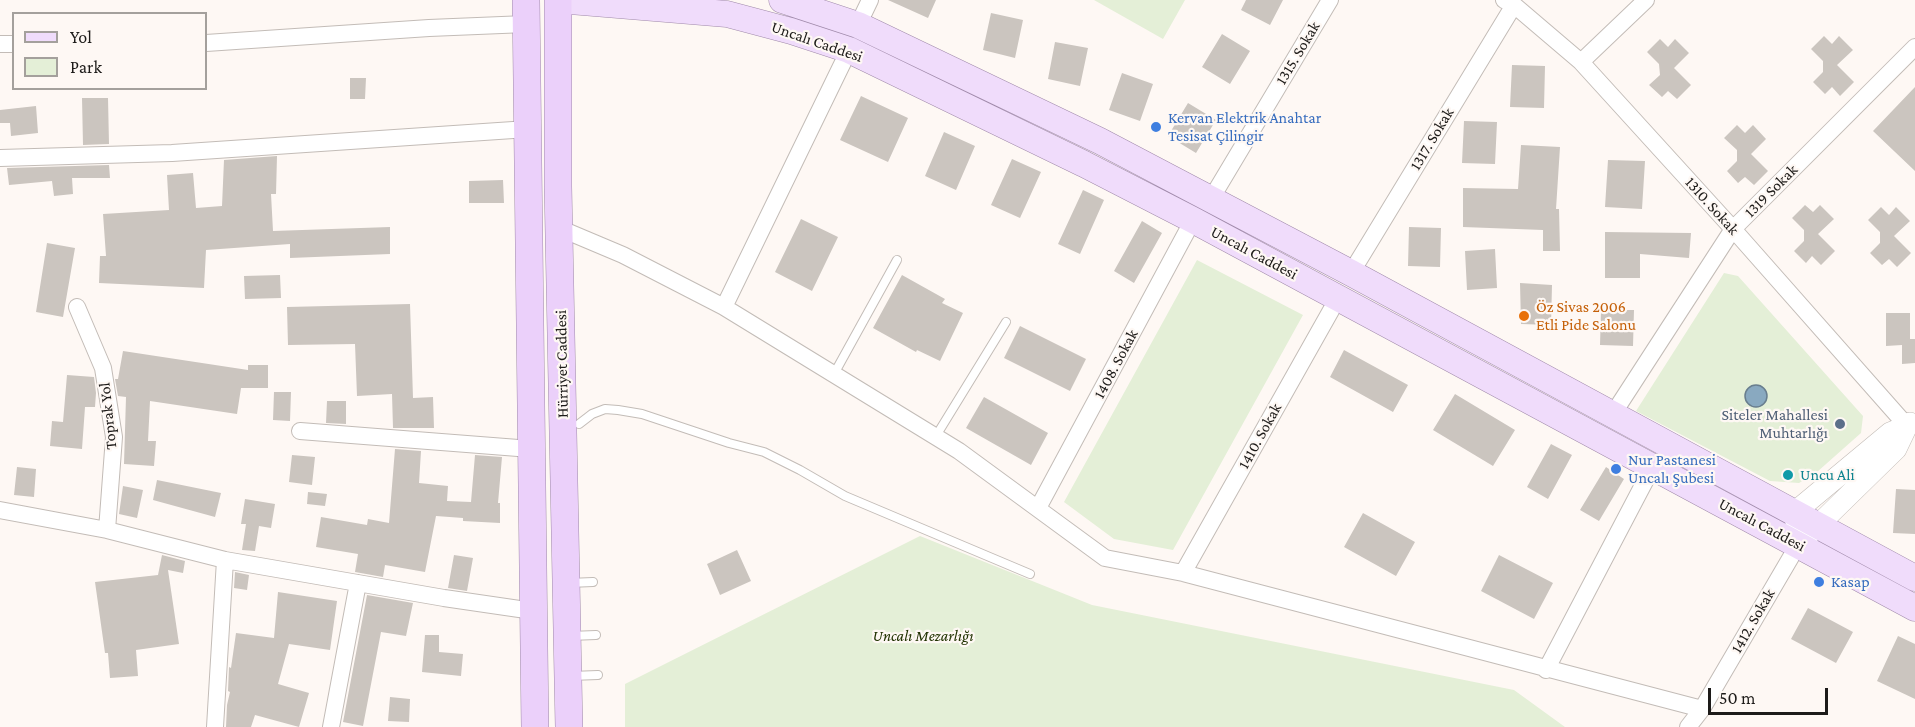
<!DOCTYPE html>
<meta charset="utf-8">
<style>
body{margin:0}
#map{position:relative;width:1915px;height:727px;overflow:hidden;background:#fef8f4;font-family:"Crimson Pro",serif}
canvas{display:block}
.legend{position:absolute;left:12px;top:12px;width:195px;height:78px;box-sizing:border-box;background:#fef8f4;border:2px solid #a4a09c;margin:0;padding:8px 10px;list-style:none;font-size:18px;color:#1d1b19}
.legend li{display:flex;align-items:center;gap:12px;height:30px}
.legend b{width:30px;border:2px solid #a4a09c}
.scale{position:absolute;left:1708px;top:688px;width:120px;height:27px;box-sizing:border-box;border:3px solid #1d1b19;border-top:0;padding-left:8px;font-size:18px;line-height:21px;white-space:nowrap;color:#1d1b19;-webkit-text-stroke:4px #fef8f4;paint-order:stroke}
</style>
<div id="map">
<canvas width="1915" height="727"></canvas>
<ul class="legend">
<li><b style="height:8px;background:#f0dcfb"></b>Yol</li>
<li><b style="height:16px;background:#e4efd7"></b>Park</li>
</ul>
<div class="scale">50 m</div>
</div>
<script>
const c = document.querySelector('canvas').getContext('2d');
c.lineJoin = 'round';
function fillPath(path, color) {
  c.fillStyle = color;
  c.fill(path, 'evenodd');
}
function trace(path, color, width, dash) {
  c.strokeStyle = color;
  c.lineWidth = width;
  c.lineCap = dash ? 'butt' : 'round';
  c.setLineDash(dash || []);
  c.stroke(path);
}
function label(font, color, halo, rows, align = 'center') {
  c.font = font + ' "Crimson Pro",serif';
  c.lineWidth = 4.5;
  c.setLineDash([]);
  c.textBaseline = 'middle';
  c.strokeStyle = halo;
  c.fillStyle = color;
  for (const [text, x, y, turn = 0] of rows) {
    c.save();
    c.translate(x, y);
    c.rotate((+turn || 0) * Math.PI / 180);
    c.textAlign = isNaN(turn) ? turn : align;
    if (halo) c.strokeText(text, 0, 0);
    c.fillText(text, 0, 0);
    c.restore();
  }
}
const green = new Path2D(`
 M 1094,0 L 1185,0 L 1163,39 Z
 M 1197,260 L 1303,315 L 1173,550 L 1114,539 L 1064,502 Z
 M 1724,273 L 1738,276 L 1863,416 L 1861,433 L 1817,472 L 1799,483 L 1770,481 L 1636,411 Z
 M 920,536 L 1092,605 L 1514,690 L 1565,727 L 625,727 L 625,684 Z`);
const water = new Path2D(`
 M1745 396a11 11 0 1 1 22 0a11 11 0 1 1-22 0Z`);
const building = new Path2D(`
 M 888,0 L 936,0 L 928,18 Z
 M 1246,0 L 1283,0 L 1270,25 L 1241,10 Z
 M 991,13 L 1023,20 L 1015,58 L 983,50 Z
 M 1222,34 L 1250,51 L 1230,84 L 1202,67 Z
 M 1824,36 L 1832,44 L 1839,36 L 1853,50 L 1837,65 L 1854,82 L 1840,96 L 1832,87 L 1825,94 L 1813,82 L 1823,72 L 1823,61 L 1811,49 Z
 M 1660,39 L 1668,47 L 1675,39 L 1689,53 L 1674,68 L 1691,85 L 1677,99 L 1668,91 L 1662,97 L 1649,85 L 1660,75 L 1659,64 L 1647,52 Z
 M 1055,42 L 1088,48 L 1080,86 L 1048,79 Z
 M 1512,65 L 1545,66 L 1544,108 L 1510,107 Z
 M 1122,73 L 1153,84 L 1140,121 L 1109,110 Z
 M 350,78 L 366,78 L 365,99 L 350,99 Z
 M 1915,87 L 1915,171 L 1873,131 Z
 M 861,96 L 908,118 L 888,162 L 840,140 Z
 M 82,98 L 108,98 L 109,144 L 83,145 Z
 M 1188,103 L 1216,120 L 1196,153 L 1168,136 Z
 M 36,106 L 38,133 L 11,136 L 10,123 L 0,123 L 0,110 Z
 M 1464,121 L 1497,122 L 1495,164 L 1462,163 Z
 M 1737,125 L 1745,133 L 1753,125 L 1766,139 L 1751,154 L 1768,171 L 1754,185 L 1745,177 L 1738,183 L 1727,171 L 1737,161 L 1737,150 L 1724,138 Z
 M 944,132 L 975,146 L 956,190 L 925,176 Z
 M 1521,145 L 1560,147 L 1556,209 L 1559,209 L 1560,251 L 1543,251 L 1543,230 L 1463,227 L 1463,188 L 1518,189 Z
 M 277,156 L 276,194 L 271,194 L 273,231 L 390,227 L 390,254 L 290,258 L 290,244 L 206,250 L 204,288 L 99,283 L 100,256 L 106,256 L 103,214 L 169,210 L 167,175 L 193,173 L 196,208 L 222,206 L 224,160 Z
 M 1012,159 L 1041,172 L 1020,218 L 991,205 Z
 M 1608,160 L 1645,161 L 1642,209 L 1605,207 Z
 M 109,165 L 110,178 L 72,178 L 73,194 L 54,196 L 52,181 L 9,185 L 7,168 Z
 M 503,180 L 504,203 L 469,203 L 469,181 Z
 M 1083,190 L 1104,200 L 1080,254 L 1058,244 Z
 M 1805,205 L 1813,212 L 1820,205 L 1834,219 L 1818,234 L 1835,251 L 1821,265 L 1812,256 L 1806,263 L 1794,251 L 1804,241 L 1804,230 L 1792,218 Z
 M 1881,207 L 1889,215 L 1896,207 L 1910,221 L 1894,236 L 1911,253 L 1897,267 L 1889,259 L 1882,265 L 1870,253 L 1880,243 L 1880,232 L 1868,220 Z
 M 801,219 L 838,237 L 812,291 L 775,272 Z
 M 1142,221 L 1162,233 L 1134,283 L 1114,271 Z
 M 1409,227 L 1441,228 L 1440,267 L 1408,266 Z
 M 1605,232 L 1691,233 L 1689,258 L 1640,254 L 1640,278 L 1605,278 Z
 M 47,243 L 75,248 L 63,317 L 36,312 Z
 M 1495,249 L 1497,288 L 1467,290 L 1465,251 Z
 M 280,275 L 281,298 L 245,299 L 244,276 Z
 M 902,275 L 945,299 L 942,303 L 963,313 L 940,361 L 917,350 L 916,352 L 873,328 Z
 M 1520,283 L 1552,285 L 1551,325 L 1521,324 Z
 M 410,304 L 413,398 L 433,397 L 434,428 L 393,428 L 392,394 L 357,396 L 355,344 L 288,345 L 287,307 Z
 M 1601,310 L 1634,310 L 1633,346 L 1600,345 Z
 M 1886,313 L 1910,313 L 1910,339 L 1915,339 L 1915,363 L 1902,364 L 1902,345 L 1886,346 Z
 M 1020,326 L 1086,359 L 1070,391 L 1004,358 Z
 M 1344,350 L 1408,385 L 1393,412 L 1330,377 Z
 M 123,351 L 248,370 L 248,365 L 268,365 L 268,388 L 241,388 L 237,414 L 150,401 L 148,441 L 156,441 L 154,466 L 124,464 L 126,397 L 118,396 L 115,379 L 118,379 Z
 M 67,375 L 94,377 L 96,393 L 95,407 L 85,407 L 82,449 L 50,446 L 52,421 L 63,422 Z
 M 274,392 L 291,392 L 290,421 L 273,420 Z
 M 1455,394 L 1515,430 L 1493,466 L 1433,430 Z
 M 984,397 L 1048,433 L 1031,465 L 966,428 Z
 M 327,401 L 346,401 L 346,424 L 326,423 Z
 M 1551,444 L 1572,455 L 1548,499 L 1527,487 Z
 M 395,449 L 421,451 L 419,483 L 448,486 L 447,501 L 471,502 L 475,455 L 502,457 L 498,503 L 500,503 L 500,523 L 463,521 L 463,518 L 436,516 L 425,572 L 385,565 L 383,577 L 355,572 L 358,554 L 316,547 L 321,517 L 367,525 L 368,519 L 389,523 Z
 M 292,455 L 315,457 L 312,485 L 289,482 Z
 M 17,467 L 36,469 L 34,497 L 14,495 Z
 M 1606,467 L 1624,479 L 1599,521 L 1580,510 Z
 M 157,480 L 221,493 L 215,517 L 153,500 Z
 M 123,486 L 143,490 L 137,518 L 119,514 Z
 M 1896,489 L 1915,490 L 1915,534 L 1893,533 Z
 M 308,492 L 327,494 L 325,506 L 307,504 Z
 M 245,499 L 275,504 L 271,528 L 259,526 L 255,551 L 242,550 L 246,524 L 241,524 Z
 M 1363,513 L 1415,542 L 1396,576 L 1344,547 Z
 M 737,550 L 751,581 L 720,595 L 707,564 Z
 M 162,555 L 185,561 L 183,573 L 168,570 L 179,644 L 136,650 L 138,676 L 110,678 L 108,653 L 105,653 L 95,582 L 158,575 Z
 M 454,555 L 473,558 L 467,591 L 448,588 Z
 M 1499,555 L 1553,583 L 1534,619 L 1481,591 Z
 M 235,572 L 249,575 L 247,590 L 234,588 Z
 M 278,592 L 337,601 L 330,650 L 289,644 L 278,684 L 309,693 L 299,727 L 255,715 L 251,727 L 226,727 L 227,705 L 230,692 L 228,691 L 229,667 L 231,668 L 236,633 L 274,638 Z
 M 367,595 L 413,603 L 406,636 L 381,632 L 363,726 L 343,722 Z
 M 1808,608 L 1853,632 L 1836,663 L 1791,639 Z
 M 425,635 L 439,635 L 439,652 L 463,654 L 461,676 L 422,672 Z
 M 1898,636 L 1915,644 L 1915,699 L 1877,681 Z
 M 390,697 L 410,699 L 409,722 L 388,721 Z`);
const service = new Path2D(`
 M 834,374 L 897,260
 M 579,424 L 592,414 L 605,409 L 618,410 L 642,414 L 729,443 L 764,452 L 800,470 L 845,496 L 1030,574
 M 936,436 L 1006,322
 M 569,583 L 593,582
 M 570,636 L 596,635
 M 571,676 L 598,675`);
const minor = new Path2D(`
 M 1504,0 L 1514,5 L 1581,62 L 1733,229 L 1907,426
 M 858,25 L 870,0
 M 206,43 L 429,28 L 526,24
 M 0,44 L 14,44
 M 1581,62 L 1646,0
 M 0,158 L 172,153 L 528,129
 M 1211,199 L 1330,0
 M 559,228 L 623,255 L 724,307 L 959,451 L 1105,558 L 1183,573 L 1702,709
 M 1351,273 L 1514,5
 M 77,307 L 103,368 L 114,437 L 107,530
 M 724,307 L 849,50
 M 1613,414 L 1733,229 L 1915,47
 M 300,431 L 531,449
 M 1038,508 L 1193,220
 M 0,510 L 107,530 L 225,560 L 444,598 L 533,611
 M 1183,573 L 1338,298
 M 1546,670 L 1653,466
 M 215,727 L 225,560
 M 331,727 L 358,583
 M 1688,727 L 1702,709 L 1798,545`);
const tertiary = new Path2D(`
 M 1807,536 L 1896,449 L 1907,426 L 1910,423
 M 1798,545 L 1795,512 L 1890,433 L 1907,426`);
const primary = new Path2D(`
 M 558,0 L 727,14 L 791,31 L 849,50 L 1084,164 L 1193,220 L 1915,608
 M 782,0 L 858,25 L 1100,141 L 1351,273 L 1915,578`);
const trunk = new Path2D(`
 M 526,0 L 535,727
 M 558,0 L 558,186 L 569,727`);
const markers = [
 [1156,127,6,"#3f7fe0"],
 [1524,316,6,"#e8710a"],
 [1840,424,6,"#5c6f8a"],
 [1616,469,6,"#3f7fe0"],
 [1788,475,6,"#0f9aa8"],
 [1819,582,6,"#3f7fe0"]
];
const streetNames = [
 ["Uncalı Caddesi",817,42,19],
 ["1315. Sokak",1298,53,-59],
 ["1317. Sokak",1432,139,-59],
 ["1319 Sokak",1771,191,-45],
 ["1310. Sokak",1712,206,48],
 ["Uncalı Caddesi",1254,253,28],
 ["Hürriyet Caddesi",562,364,-91],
 ["1408. Sokak",1116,364,-62],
 ["Toprak Yol",108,416,-96],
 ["1410. Sokak",1260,436,-61],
 ["Uncalı Caddesi",1762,525,28],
 ["1412. Sokak",1753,621,-60]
];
const shopNames = [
 ["Kervan Elektrik Anahtar",1168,118],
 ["Tesisat Çilingir",1168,136],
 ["Nur Pastanesi",1628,460],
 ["Uncalı Şubesi",1628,478],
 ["Kasap",1831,582]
];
const foodNames = [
 ["Öz Sivas 2006",1536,307],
 ["Etli Pide Salonu",1536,325]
];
const serviceNames = [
 ["Siteler Mahallesi",1828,415],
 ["Muhtarlığı",1828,433]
];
const cultureNames = [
 ["Uncu Ali",1800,475]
];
const parkNames = [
 ["Uncalı Mezarlığı",923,636]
];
fillPath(green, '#e4efd7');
fillPath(water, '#89a9c0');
trace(water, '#697e8e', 1.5);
fillPath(building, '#cbc5bf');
trace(service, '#c3bcb7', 10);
trace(minor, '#c3bcb7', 18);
trace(tertiary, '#c3bcb7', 22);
trace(primary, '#a08aaa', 27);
trace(trunk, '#a08aaa', 28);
trace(service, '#fff', 8);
trace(minor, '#fff', 16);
trace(tertiary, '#fff', 21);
trace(primary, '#f0dcfb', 26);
trace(trunk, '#ebd0fa', 27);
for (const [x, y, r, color] of markers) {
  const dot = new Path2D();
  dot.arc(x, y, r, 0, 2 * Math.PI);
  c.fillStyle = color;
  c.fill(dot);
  trace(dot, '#fef8f4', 2);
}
label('16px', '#1d1b19', '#fef8f4', streetNames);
label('16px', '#366cbe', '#fef8f4', shopNames, 'left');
label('16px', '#c56008', '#fef8f4', foodNames, 'left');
label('16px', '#4e5e75', '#fef8f4', serviceNames, 'right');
label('16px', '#0d838f', '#fef8f4', cultureNames, 'left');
label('italic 16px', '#203200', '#fef8f4', parkNames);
</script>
